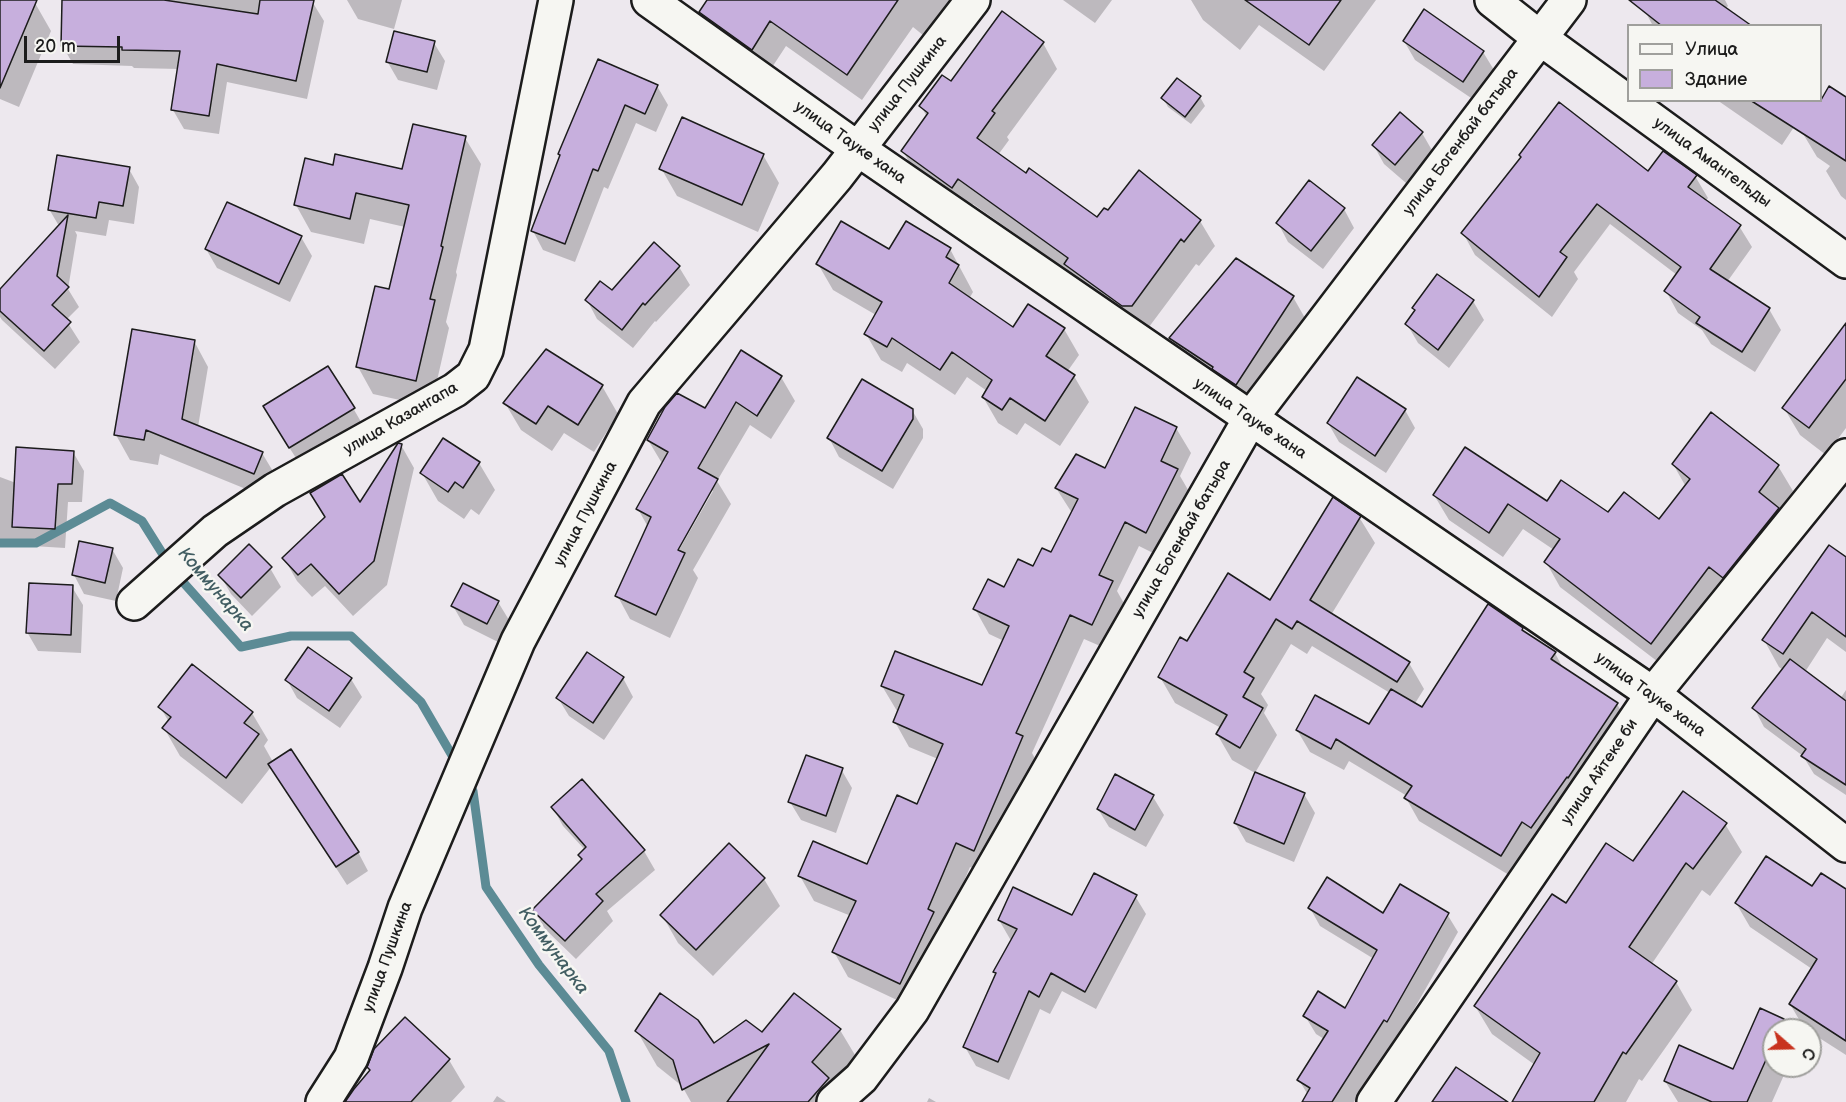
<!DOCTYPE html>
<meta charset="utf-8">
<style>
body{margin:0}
#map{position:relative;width:1846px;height:1102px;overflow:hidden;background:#ede8ee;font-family:"Balsamiq Sans",sans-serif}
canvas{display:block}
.legend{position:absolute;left:1627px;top:24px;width:195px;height:78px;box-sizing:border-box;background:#f6f6f2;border:2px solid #9f9f9c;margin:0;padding:8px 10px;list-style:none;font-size:18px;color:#1c1c1c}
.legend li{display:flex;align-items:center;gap:12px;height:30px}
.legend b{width:30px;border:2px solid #9f9f9c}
.north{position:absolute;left:1762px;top:1018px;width:60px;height:60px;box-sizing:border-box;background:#f6f6f2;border:2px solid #9f9f9c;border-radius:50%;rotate:110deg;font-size:16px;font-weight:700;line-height:24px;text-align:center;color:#1c1c1c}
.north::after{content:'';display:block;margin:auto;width:21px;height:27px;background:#c8321e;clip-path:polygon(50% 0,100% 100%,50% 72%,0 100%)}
.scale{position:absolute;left:24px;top:36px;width:96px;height:27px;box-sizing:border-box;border:3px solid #1c1c1c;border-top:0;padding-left:8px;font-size:18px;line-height:21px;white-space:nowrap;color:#1c1c1c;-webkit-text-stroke:4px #f6f6f2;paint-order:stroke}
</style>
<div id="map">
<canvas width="1846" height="1102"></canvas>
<ul class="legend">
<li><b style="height:8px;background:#f6f6f2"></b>Улица</li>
<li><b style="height:16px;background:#c7afdd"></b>Здание</li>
</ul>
<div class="north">С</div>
<div class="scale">20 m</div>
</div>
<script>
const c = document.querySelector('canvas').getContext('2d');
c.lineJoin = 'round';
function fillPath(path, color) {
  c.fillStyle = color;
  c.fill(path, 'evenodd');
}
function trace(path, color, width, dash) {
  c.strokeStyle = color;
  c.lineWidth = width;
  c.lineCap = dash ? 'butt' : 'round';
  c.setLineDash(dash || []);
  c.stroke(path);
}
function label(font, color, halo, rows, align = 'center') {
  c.font = font + ' "Balsamiq Sans",sans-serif';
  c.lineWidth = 5;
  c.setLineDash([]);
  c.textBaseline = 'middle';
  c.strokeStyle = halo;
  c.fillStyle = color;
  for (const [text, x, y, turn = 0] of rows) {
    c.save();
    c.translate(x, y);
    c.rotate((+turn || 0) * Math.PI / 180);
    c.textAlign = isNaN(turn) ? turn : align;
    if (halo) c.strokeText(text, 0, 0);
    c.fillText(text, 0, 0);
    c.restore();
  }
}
const shadow = new Path2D(`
 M 0,0 L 28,0 L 35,3 L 51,31 L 19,107 L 0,99 Z
 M 63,0 L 301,0 L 313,3 L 324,21 L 307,99 L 227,82 L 219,134 L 184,129 L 173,110 L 179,69 L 134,68 L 132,66 L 73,64 L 62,45 Z
 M 347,0 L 402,0 L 394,29 L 358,19 Z
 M 709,0 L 968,0 L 934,44 L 913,27 L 862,100 L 786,46 L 767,75 L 716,39 L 701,13 Z
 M 1063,0 L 1112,0 L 1095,23 Z
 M 1191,0 L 1376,0 L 1324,71 L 1259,25 L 1240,50 L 1203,20 Z
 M 1654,0 L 1725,0 L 1728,6 L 1725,9 L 1749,26 L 1653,26 L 1645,11 Z
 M 1404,41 L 1483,52 L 1494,70 L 1474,100 L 1415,60 Z
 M 434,43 L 445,61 L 437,90 L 398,80 L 387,61 Z
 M 1043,43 L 1057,69 L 1007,137 L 1009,140 L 998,155 L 1026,175 L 1098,219 L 1200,221 L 1215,246 L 1199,266 L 1196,264 L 1146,331 L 1080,290 L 1071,273 L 973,204 L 967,212 L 917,177 L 903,151 L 927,117 L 921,106 L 951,83 Z
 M 598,61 L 657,86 L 668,105 L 656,132 L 636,123 L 608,189 L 604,187 L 575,262 L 543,250 L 533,231 L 561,157 L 559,154 Z
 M 1200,97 L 1205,106 L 1191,124 L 1168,107 L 1163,98 Z
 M 1846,99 L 1846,200 L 1841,196 L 1826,171 L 1830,166 L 1817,157 L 1802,132 Z
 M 1717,100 L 1783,100 L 1796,124 L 1782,145 Z
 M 1422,133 L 1433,152 L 1406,183 L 1384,164 L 1374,146 Z
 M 465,138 L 481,164 L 456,272 L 457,275 L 446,322 L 449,328 L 431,407 L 373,394 L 358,367 L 390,291 L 405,227 L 370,219 L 364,244 L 311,232 L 296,205 L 334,167 L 404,171 Z
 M 763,155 L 779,183 L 758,232 L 677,196 L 661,168 Z
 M 129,169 L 139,187 L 134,224 L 109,220 L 106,236 L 75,231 L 77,235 L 68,289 L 79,307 L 66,320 L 80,342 L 55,369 L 2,320 L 0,317 L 0,291 L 59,226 L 49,209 Z
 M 1649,173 L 1695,176 L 1708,198 L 1705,202 L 1739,226 L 1752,247 L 1727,282 L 1769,309 L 1781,330 L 1755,372 L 1711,344 L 1702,330 L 1678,313 L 1666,291 L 1677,275 L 1610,224 L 1574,272 L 1578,279 L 1552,317 L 1475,255 L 1463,233 Z
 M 1344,209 L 1354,228 L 1323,269 L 1288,242 L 1278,223 Z
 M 301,237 L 312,256 L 290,302 L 217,268 L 206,249 Z
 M 950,249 L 973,292 L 969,299 L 1014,329 L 1064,329 L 1079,355 L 1067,372 L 1074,376 L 1089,402 L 1060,446 L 1025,423 L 1017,435 L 998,423 L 983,397 L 987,391 L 967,377 L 955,395 L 907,363 L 902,372 L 881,360 L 866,334 L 876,315 L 833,290 L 818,264 L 890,251 Z
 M 1236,260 L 1293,297 L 1309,325 L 1252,412 L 1187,365 L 1171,338 Z
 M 679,267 L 690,285 L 656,322 L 655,321 L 633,348 L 597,319 L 587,300 Z
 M 1473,301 L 1484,320 L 1449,368 L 1418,343 L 1407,324 Z
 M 1846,323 L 1846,428 L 1826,455 L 1800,435 L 1784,408 Z
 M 194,341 L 208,367 L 198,427 L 262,453 L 277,478 L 268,498 L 160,454 L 158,465 L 130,460 L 116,435 Z
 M 781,377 L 795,401 L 771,439 L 750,425 L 717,481 L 731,504 L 693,570 L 698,578 L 670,638 L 630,619 L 617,595 L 648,527 L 638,509 L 663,465 L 648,440 L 705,410 ZM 711,489 L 713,491 L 675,557 L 673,556 Z
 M 602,386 L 618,414 L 594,452 L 564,433 L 552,451 L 521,430 L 505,403 Z
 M 353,408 L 364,427 L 301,466 L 275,425 Z
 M 1136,409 L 1176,428 L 1191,453 L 1180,476 L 1191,495 L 1161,557 L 1139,546 L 1117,591 L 1126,607 L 1107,649 L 1084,639 L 1032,753 L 1037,762 L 988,874 L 970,867 L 943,930 L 914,1008 L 848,977 L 834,952 L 851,916 L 814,901 L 800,876 L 868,866 L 918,805 L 938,759 L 909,747 L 895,722 L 899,712 L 897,711 L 882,686 L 983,687 L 1004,641 L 989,634 L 975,609 L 1052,554 L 1072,513 L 1056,488 L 1106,470 Z
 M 912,410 L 923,429 L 923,438 L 893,489 L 839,457 L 829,438 Z
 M 1405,410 L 1415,428 L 1386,473 L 1339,442 L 1328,423 Z
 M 1711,414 L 1778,466 L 1793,491 L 1779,510 L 1792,534 L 1666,668 L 1560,587 L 1546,562 L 1554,550 L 1523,529 L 1503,557 L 1449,520 L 1434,495 L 1547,503 L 1609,514 L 1660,521 L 1686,487 L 1673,464 Z
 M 401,445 L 414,468 L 387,585 L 353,616 L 325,586 L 312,597 L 297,581 L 284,558 L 360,505 Z
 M 73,452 L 84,471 L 82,502 L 68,502 L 65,548 L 0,544 L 0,477 L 16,483 Z
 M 479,463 L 495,490 L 479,515 L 471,509 L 464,519 L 438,501 L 422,473 Z
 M 1359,517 L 1375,543 L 1331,615 L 1409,663 L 1424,689 L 1414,705 L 1422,710 L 1522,629 L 1525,633 L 1555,653 L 1564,670 L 1617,704 L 1630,726 L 1514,878 L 1419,821 L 1406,798 L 1407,796 L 1349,761 L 1344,770 L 1310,752 L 1297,730 L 1370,726 L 1390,693 L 1312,646 L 1307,654 L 1291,644 L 1261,694 L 1268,705 L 1264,713 L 1277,735 L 1255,773 L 1232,760 L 1217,734 L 1221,728 L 1175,703 L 1160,677 L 1187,643 L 1271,602 Z
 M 112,549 L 123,568 L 116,601 L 84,594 L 74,575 Z
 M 1846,559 L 1846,652 L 1827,638 L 1805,672 L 1840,699 L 1846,690 L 1846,795 L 1814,774 L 1803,756 L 1764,727 L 1754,708 L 1783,670 L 1779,667 L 1764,640 Z
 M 270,568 L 281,587 L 252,616 L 231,594 L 220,575 Z
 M 72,587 L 83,605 L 81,653 L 38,651 L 27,632 Z
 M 498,602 L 509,620 L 498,642 L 464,625 L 453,606 Z
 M 623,678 L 633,697 L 604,740 L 569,716 L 558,698 Z
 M 351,679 L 362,697 L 340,728 L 297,698 L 287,680 Z
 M 160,707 L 252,713 L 268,740 L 264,746 L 273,762 L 358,852 L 368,871 L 347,885 L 271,767 L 242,804 L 180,756 L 164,728 L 169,722 Z
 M 841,769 L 852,788 L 836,833 L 801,820 L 790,802 Z
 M 582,781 L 644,851 L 655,870 L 607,911 L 613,921 L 576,959 L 545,929 L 534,910 L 583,860 L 585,850 L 563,826 L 553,808 Z
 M 1304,794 L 1315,813 L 1294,862 L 1246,842 L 1235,823 Z
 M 1153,797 L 1164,815 L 1146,847 L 1109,827 L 1098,809 Z
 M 1725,824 L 1742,852 L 1710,896 L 1702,890 L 1651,965 L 1676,982 L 1692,1010 L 1642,1081 L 1639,1079 L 1626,1102 L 1514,1102 L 1535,1065 L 1492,1034 L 1475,1006 L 1566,905 L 1633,863 Z
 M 764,879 L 780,906 L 713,976 L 678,943 L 662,915 Z
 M 1812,888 L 1846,891 L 1846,1055 L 1810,1032 L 1810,1030 L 1804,1028 L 1790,1004 L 1812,969 L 1750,927 L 1736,903 Z
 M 1135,896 L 1146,914 L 1096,1009 L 1062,991 L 1050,1014 L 1040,1009 L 1009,1080 L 976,1066 L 965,1047 L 996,975 L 995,972 L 1013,940 L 1010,939 L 999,920 L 1073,917 Z
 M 1310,908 L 1384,915 L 1447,914 L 1458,932 L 1397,1039 L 1395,1038 L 1354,1102 L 1303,1102 L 1308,1095 L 1299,1080 L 1324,1039 L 1316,1034 L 1305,1016 L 1346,1010 L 1374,959 L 1320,926 Z
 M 1783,1020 L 1789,1030 L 1774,1030 L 1774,1066 L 1788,1066 L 1772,1102 L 1678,1102 L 1665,1081 L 1734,1071 Z
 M 840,1030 L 861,1065 L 841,1102 L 691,1102 L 682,1086 L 657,1066 L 637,1031 L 714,1045 L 763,1034 Z
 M 449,1060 L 465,1087 L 451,1102 L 347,1102 Z
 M 497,1096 L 506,1102 L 493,1102 Z
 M 929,1098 L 936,1102 L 927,1102 Z`);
const stream = new Path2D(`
 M 0,543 L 36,543 L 110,503 L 142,521 L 174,572 L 241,647 L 291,636 L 351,636 L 421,702 L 457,764
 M 467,782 L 473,791 L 486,887 L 539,965 L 609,1051 L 626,1102`);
const building = new Path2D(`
 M 0,0 L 37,0 L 0,88 Z
 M 62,0 L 164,0 L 258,14 L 260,0 L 314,0 L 296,81 L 217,64 L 209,116 L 171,110 L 180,51 L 122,50 L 122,47 L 61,46 Z
 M 707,0 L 898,0 L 847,75 L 770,21 L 752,50 L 699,12 Z
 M 1245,0 L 1341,0 L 1309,45 Z
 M 1629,0 L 1715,0 L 1752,26 L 1662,26 Z
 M 1424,9 L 1484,51 L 1463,82 L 1403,41 Z
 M 1002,11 L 1044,42 L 992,111 L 995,113 L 977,138 L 1026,173 L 1029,168 L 1097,217 L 1104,208 L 1108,210 L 1139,170 L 1201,220 L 1184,242 L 1181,239 L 1132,306 L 1122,306 L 1064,264 L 1068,258 L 958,179 L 952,188 L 901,151 L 928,113 L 919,106 L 942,75 L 951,81 Z
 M 394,31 L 435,41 L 427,72 L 386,62 Z
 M 598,59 L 658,85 L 645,114 L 625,105 L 598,171 L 593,169 L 565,244 L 531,231 L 560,155 L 558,154 Z
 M 1177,78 L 1201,96 L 1185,117 L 1161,98 Z
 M 1829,86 L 1846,97 L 1846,161 L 1750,100 L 1821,100 Z
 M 1559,102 L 1648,171 L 1663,151 L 1697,175 L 1688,187 L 1741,225 L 1710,269 L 1770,308 L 1742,352 L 1696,323 L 1700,317 L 1664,291 L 1681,267 L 1597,204 L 1560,252 L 1567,257 L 1539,297 L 1461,233 L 1521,157 L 1519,155 Z
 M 1400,112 L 1423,132 L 1395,165 L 1372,145 Z
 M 682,117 L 764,154 L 742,205 L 659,169 Z
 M 413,124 L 466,136 L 441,246 L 443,247 L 430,299 L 435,300 L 416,381 L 356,367 L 375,286 L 389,289 L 409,205 L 356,193 L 350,219 L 294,205 L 305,158 L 333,165 L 335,154 L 402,169 Z
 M 57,155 L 130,167 L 123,206 L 99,202 L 96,218 L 48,210 Z
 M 1309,180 L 1345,208 L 1311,251 L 1276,223 Z
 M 227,202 L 302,236 L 279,284 L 205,249 Z
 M 68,215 L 57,276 L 69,287 L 52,305 L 71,322 L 44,351 L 0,311 L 0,289 Z
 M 841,221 L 889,249 L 906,221 L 951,248 L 946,257 L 959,265 L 949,283 L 1013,327 L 1028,304 L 1065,328 L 1046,356 L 1075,375 L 1045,421 L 1010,398 L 1002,410 L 982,397 L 992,380 L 952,352 L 940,370 L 892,338 L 887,347 L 864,334 L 882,302 L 816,264 Z
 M 654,242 L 680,266 L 645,305 L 643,303 L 622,330 L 585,300 L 600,281 L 612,290 Z
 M 1236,258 L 1294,296 L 1236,385 L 1212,369 L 1213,367 L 1169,338 Z
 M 1437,274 L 1474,300 L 1438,350 L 1405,324 L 1415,310 L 1412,308 Z
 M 1846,323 L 1846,379 L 1809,428 L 1782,408 Z
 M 132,329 L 195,340 L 182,419 L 263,452 L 254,474 L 146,430 L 144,440 L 114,435 Z
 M 546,349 L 603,385 L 578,425 L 548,406 L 536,424 L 503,403 Z
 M 741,350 L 782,376 L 757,416 L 736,402 L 698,468 L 718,479 L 678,550 L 685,553 L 656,615 L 615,596 L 651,517 L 636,509 L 668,452 L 647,440 L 665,407 L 677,393 L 705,408 Z
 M 328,366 L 355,408 L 289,448 L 263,406 Z
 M 1357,377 L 1406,409 L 1375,456 L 1327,423 Z
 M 862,379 L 913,409 L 913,419 L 882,471 L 827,438 Z
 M 1135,407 L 1177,427 L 1161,461 L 1178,469 L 1146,533 L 1125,522 L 1099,575 L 1113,581 L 1092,625 L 1070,615 L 1016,733 L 1023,736 L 974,851 L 956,843 L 928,909 L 934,912 L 900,984 L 832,952 L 856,901 L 798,876 L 813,841 L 867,864 L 897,795 L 917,804 L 943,744 L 893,722 L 904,695 L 881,686 L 895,651 L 982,685 L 1009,626 L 973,609 L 988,579 L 1004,587 L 1018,559 L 1033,566 L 1042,548 L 1051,552 L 1078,499 L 1055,488 L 1076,454 L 1105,468 Z
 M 1711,412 L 1779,465 L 1759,492 L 1779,508 L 1723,578 L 1709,567 L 1651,644 L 1544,562 L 1560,539 L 1508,504 L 1489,533 L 1433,495 L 1465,447 L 1547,501 L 1561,480 L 1608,512 L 1624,492 L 1659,519 L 1690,479 L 1672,464 Z
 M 443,438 L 480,462 L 463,488 L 455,482 L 448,492 L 420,473 Z
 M 398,443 L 402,444 L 374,561 L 339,594 L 311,564 L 298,575 L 282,558 L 325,517 L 310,493 L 342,474 L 360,502 Z
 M 16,447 L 74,451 L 72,484 L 58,484 L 55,529 L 12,527 Z
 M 1333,497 L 1361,516 L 1310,600 L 1410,662 L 1397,682 L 1297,621 L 1292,629 L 1276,619 L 1244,672 L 1254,678 L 1243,697 L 1263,708 L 1240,748 L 1216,734 L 1227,715 L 1158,677 L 1180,637 L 1187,641 L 1228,573 L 1270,600 Z
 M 79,541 L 113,548 L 105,583 L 72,575 Z
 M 249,544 L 272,567 L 241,598 L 218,575 Z
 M 1829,545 L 1846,557 L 1846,637 L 1812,612 L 1783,654 L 1762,640 Z
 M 29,583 L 73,585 L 71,635 L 26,633 Z
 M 463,583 L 499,601 L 487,624 L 451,606 Z
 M 1488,604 L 1523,628 L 1522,630 L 1556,652 L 1551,659 L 1618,703 L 1568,778 L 1567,777 L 1531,828 L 1522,822 L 1501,856 L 1404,798 L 1412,786 L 1336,739 L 1331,749 L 1296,730 L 1315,695 L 1369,724 L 1391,689 L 1422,707 Z
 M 308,647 L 352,678 L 329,711 L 285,680 Z
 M 587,652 L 624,677 L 593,723 L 556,698 Z
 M 1790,659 L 1846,701 L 1846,785 L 1801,756 L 1806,749 L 1752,708 Z
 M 192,664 L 253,712 L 244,723 L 259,734 L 226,778 L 162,728 L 171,717 L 158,707 Z
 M 291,749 L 359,852 L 336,867 L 268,764 Z
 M 806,755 L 843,768 L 826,816 L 788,802 Z
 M 1255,772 L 1305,793 L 1284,844 L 1234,823 Z
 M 1115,774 L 1154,795 L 1135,830 L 1097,809 Z
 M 582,779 L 645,850 L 596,894 L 603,901 L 565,941 L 532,910 L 582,859 L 578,855 L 586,847 L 551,807 Z
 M 1683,791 L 1727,823 L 1693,869 L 1686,863 L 1629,947 L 1677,981 L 1626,1054 L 1623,1052 L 1594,1102 L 1512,1102 L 1540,1053 L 1474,1006 L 1552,894 L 1566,903 L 1606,843 L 1633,861 Z
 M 729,843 L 765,878 L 696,950 L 660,915 Z
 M 1766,856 L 1812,886 L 1821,873 L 1846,889 L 1846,1041 L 1789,1004 L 1817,959 L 1735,903 Z
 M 1094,873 L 1137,895 L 1085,992 L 1051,973 L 1039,997 L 1029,991 L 998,1062 L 963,1047 L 996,973 L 993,972 L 1017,929 L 998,920 L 1013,887 L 1072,915 Z
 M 1327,877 L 1383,913 L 1400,884 L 1449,913 L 1387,1022 L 1384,1020 L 1332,1102 L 1302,1102 L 1310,1088 L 1297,1080 L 1328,1031 L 1303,1016 L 1318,991 L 1345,1008 L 1377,950 L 1308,908 Z
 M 660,993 L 698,1020 L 714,1043 L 746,1020 L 762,1032 L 794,993 L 841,1029 L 812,1062 L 829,1078 L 808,1102 L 727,1102 L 769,1044 L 682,1090 L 673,1060 L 635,1031 Z
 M 1760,1008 L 1784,1019 L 1779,1030 L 1774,1030 L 1774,1042 L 1747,1102 L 1712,1102 L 1664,1081 L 1679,1045 L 1733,1069 Z
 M 405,1017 L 450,1059 L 411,1102 L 345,1102 L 354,1089 L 370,1070 L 367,1067 L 374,1049 Z
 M 1456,1067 L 1508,1102 L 1432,1102 Z`);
const minor = new Path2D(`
 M 649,0 L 858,149 L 1653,694 L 1846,845
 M 1492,0 L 1540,38 L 1846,261
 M 134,603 L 215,531 L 275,490 L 455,390 L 473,376 L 486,350 L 556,0
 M 323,1102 L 351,1058 L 385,968 L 405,908 L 518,641 L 644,403 L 837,176 L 973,0
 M 834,1102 L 861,1078 L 912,1010 L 1250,419 L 1569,0
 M 1374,1102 L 1653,694 L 1846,456`);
const streetNames = [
 ["улица Пушкина",908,84,-52],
 ["улица Богенбай батыра",1461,142,-53],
 ["улица Тауке хана",850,143,35],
 ["улица Амангельды",1712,163,36],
 ["улица Казангапа",401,419,-30],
 ["улица Тауке хана",1250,419,34],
 ["улица Пушкина",586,514,-62],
 ["улица Богенбай батыра",1182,539,-60],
 ["улица Тауке хана",1650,695,36],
 ["улица Айтеке би",1600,772,-56],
 ["улица Пушкина",388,957,-70]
];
const waterNames = [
 ["Коммунарка",215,590,49],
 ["Коммунарка",553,951,53]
];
fillPath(shadow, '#0003');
trace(stream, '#5c8b95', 9);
fillPath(building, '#c7afdd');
trace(building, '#1c1c1c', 1.5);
trace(minor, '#1c1c1c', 38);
trace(minor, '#f6f6f2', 33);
label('16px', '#1c1c1c', '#f6f6f2', streetNames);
label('italic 18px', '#415d62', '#f6f6f2', waterNames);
</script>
